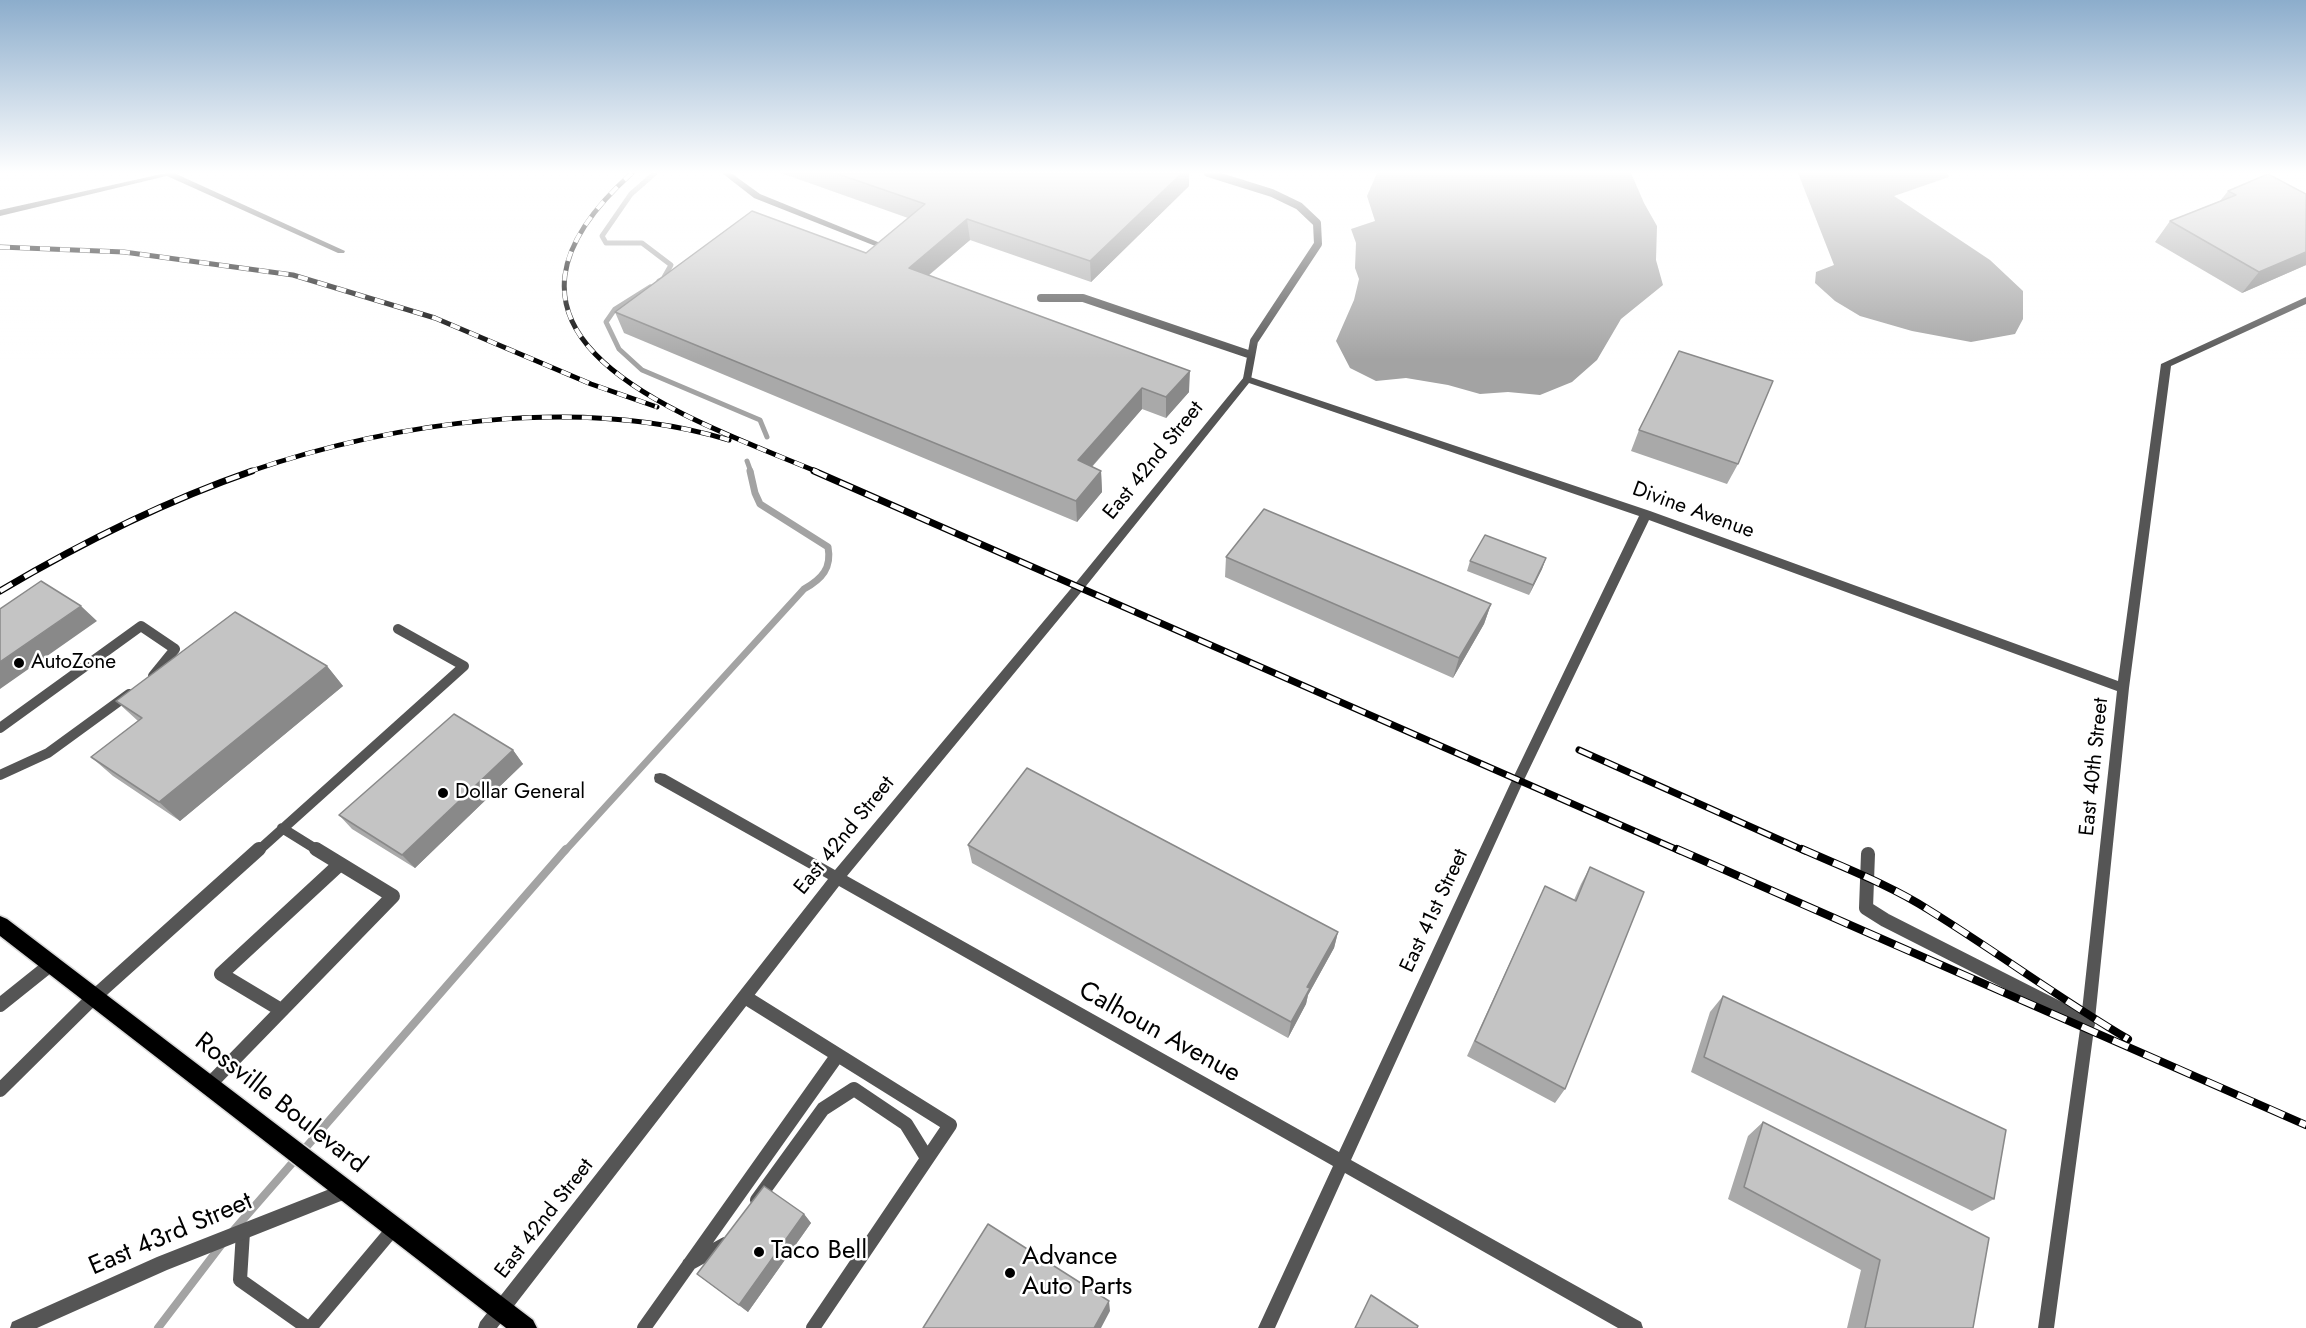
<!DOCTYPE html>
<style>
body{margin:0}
canvas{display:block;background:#fff}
</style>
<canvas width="2306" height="1328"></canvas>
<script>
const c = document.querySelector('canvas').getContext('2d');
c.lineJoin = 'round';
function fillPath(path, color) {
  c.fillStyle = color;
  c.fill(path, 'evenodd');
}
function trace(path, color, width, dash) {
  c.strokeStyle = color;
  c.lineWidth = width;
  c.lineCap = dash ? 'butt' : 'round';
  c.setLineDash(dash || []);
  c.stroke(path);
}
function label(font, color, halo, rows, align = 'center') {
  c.font = font + ' Jost,sans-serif';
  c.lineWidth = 5;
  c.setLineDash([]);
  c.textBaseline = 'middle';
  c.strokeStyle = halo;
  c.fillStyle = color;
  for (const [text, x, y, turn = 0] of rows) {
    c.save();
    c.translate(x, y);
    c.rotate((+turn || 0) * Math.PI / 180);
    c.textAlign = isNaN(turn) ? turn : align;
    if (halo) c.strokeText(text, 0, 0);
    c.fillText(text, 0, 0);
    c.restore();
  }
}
const water = new Path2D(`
 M 1377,173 L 1631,173 L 1644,203 L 1657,226 L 1656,260 L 1663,285 L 1621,319 L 1597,360 L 1572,382 L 1540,395 L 1508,392 L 1480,394 L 1448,385 L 1406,378 L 1376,381 L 1350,368 L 1336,341 L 1354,300 L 1359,279 L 1355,268 L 1356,243 L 1351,229 L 1375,221 L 1367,196 Z
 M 1798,173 L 1947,173 L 1949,177 L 1894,196 L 1990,260 L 2023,291 L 2023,319 L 2015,334 L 1971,342 L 1912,331 L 1860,316 L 1835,301 L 1815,283 L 1816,272 L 1834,265 Z`);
const streamFar2 = new Path2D(`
 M 655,173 L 631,194 L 602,236 L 606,243 L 642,243 L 671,265 L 663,279 L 659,281
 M 650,287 L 615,309 L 606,322 L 619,349 L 642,370 L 760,420 L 767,437
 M 747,461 L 751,472`);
const streamFar1 = new Path2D(`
 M 565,851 L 804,589 C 822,579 832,568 828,547 L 760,504 L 755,493 L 750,471`);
const stream = new Path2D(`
 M 233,1231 L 566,849
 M 158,1328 L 222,1244`);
const serviceFar2 = new Path2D(`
 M 1208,173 L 1272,193 L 1299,206 L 1317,223 L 1318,244 L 1254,341 L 1247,379
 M 1041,298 L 1083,298 L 1251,355`);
const serviceFar1 = new Path2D(`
 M 0,728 L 141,626 L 175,649 L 153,676
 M 0,775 L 48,753 L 129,694
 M 282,828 L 319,851
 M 258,851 L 464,666 L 398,629`);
const service = new Path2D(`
 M 1868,854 L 1866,908 L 1885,920 L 2088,1023
 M 745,997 L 950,1125 L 813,1328
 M 0,1005 L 50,965
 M 281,1010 L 221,974 L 340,864
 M 209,1085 L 393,896 L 316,849
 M 0,1090 L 93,998 L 259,849
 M 757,1200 L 823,1109 L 854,1089 L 906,1124 L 927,1158
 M 243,1232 L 240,1280 L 308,1328
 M 689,1264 L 725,1244
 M 310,1328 L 394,1228
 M 644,1328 L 837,1056`);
const minor = new Path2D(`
 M 167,173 L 174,173 L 345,251 L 344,253 L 338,253 L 167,176 Z
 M 722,173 L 731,173 L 760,194 L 895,249 L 894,251 L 888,251 L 754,198 Z
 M 2306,297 L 2306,304 L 2171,366 L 2129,688 L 2094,1029 L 2054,1328 L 2038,1328 L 2080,1029 L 2117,691 L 1649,520 L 1524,780 L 1351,1160 L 1641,1322 L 1643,1328 L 1618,1328 L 1345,1173 L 1275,1328 L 1258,1328 L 1333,1166 L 839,886 L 497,1328 L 478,1328 L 480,1322 L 828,879 L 655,782 L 654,778 L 655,774 L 660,773 L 665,774 L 835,870 L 1074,585 L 1244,377 L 1250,377 L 1650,511 L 2118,681 L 2161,364 ZM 1249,383 L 1639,516 L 1512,780 L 1339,1152 L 847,876 L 1082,591 Z
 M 345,1183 L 351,1185 L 353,1191 L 351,1197 L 167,1270 L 37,1328 L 10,1328 L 12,1322 L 157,1257 Z`);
const tertiary = new Path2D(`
 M 166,173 L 179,173 L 0,216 L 0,210 Z`);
const trunk = new Path2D(`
 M 0,916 L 7,919 L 533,1320 L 537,1328 L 506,1328 L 0,936 Z`);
const railFar2 = new Path2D(`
 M 632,173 C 446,340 688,418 818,472
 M 0,247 L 124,252 L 293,275 L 435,318 L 591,384 L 657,407
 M 248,472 C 393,422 580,395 729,440`);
const railFar1 = new Path2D(`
 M 814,471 L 1680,851
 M 0,591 C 81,543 163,502 252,471
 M 1579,750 L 1805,851`);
const rail = new Path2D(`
 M 1677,849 L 2306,1125
 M 1802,849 C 1845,868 1890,885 1929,910 C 1997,952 2060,999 2128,1039`);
const wall = new Path2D(`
 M 781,173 L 1189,173 L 1189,186 L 1091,282 L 970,240 L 928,276 L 1189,392 L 1166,418 L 1142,409 L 1092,467 L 1101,471 L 1102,492 L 1077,522 L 624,333 L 615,312 L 866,253 L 908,218 Z
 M 2268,174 L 2306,265 L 2242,293 L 2155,242 L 2170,221 L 2220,201 L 2228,191 Z
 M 1639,430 L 1738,464 L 1727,484 L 1631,451 Z
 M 1226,557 L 1491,604 L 1484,624 L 1453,678 L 1225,577 Z
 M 1546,558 L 1542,569 L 1529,595 L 1467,571 L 1470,561 Z
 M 327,666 L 343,686 L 180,821 L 113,776 L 91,757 L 138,721 L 116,701 Z
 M 513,750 L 523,764 L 415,868 L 352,829 L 339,815 Z
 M 968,845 L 1338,932 L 1334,948 L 1308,995 L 1306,1004 L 1288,1038 L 972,863 Z
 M 1590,867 L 1565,1089 L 1555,1103 L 1467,1056 L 1545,886 L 1574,900 L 1581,884 Z
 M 1723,996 L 1994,1199 L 1972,1211 L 1691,1072 L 1710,1012 Z
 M 1763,1122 L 1973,1328 L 1847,1328 L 1861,1270 L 1728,1199 L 1748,1136 Z
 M 804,1214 L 811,1223 L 748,1312 L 697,1274 Z`);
const shadedWall = new Path2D(`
 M 1182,173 L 1189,173 L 1189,186 L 1091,282 L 1090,261 Z
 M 967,219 L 970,240 L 912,289 L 909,268 Z
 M 2306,252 L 2306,265 L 2242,293 L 2259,272 Z
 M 1190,371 L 1189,392 L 1166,418 L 1166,397 Z
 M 1142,388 L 1142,409 L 1079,481 L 1078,460 Z
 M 1101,471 L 1102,492 L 1077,522 L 1076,501 Z
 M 1546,558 L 1542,569 L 1529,595 L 1533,585 Z
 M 1491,604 L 1484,624 L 1453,678 L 1459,658 Z
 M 81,606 L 97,621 L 0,689 L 0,662 Z
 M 327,666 L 343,686 L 180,821 L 159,802 Z
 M 513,750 L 523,764 L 415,868 L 402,855 Z
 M 1338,932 L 1334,948 L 1308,995 L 1306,1004 L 1288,1038 L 1291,1022 L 1307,987 Z
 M 804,1214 L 811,1223 L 748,1312 L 739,1305 Z
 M 1109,1301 L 1110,1311 L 1101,1328 L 1094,1328 Z`);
const building = new Path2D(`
 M 835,173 L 1182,173 L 1090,261 L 967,219 L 909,268 L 1190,371 L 1166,397 L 1142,388 L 1078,460 L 1101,471 L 1076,501 L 615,312 L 752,211 L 866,253 L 925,204 Z
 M 2268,174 L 2306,194 L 2306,252 L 2259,272 L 2170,221 L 2236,195 L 2228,191 Z
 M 1679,351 L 1773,381 L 1738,464 L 1639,430 Z
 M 1264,509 L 1491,604 L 1459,658 L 1226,557 Z
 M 1485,535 L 1546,558 L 1533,585 L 1470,561 Z
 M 41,581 L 81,606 L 0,662 L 0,609 Z
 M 235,612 L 327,666 L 159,802 L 91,757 L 142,718 L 116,701 Z
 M 454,714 L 513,750 L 402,855 L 339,815 Z
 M 1027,768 L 1338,932 L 1307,987 L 1310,988 L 1291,1022 L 968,845 Z
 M 1590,867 L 1644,892 L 1565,1089 L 1475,1041 L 1545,886 L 1576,901 Z
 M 1723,996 L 2006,1130 L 1994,1199 L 1704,1057 Z
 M 1763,1122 L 1989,1238 L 1973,1328 L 1865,1328 L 1880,1260 L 1744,1187 Z
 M 764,1186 L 804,1214 L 739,1305 L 697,1274 Z
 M 988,1224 L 1109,1301 L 1094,1328 L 923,1328 Z
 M 1371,1295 L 1418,1326 L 1417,1328 L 1355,1328 Z`);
const markers = [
 [19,663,6,"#000"],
 [443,793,6,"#000"],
 [759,1252,6,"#000"],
 [1010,1273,6,"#000"]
];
const streetNames = [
 ["East 42nd Street",1154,461,-51],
 ["Divine Avenue",1693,511,20],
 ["East 40th Street",2095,767,-84],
 ["East 42nd Street",845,836,-51],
 ["East 41st Street",1435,911,-65],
 ["East 42nd Street",545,1219,-52]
];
const poiNames = [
 ["AutoZone",31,663],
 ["Dollar General",455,793]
];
const nearStreetnames = [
 ["Calhoun Avenue",1159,1033,29],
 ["Rossville Boulevard",280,1104,38],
 ["East 43rd Street",171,1235,-23]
];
const nearPoinames = [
 ["Taco Bell",771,1252],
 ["Advance",1022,1258],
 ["Auto Parts",1022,1288]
];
fillPath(water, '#a3a3a3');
trace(streamFar2, '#a3a3a3', 5);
trace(streamFar1, '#a3a3a3', 7);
trace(stream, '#a3a3a3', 8);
trace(trunk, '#dbdbdb', 3);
trace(serviceFar2, '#555', 8);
trace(serviceFar1, '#555', 10);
trace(service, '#555', 14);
fillPath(minor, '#555');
fillPath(tertiary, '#555');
fillPath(trunk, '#000');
trace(railFar2, '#000', 5);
trace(railFar1, '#000', 7);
trace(rail, '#000', 8);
trace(railFar2, '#fff', 4, [10]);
trace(railFar1, '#fff', 4.5, [14]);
trace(rail, '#fff', 6, [17]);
fillPath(wall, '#a9a9a9');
fillPath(shadedWall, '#898989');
fillPath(building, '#c4c4c4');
trace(building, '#898989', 1.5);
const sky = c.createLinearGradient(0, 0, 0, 359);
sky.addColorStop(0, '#8cadcc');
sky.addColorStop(0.48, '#fff');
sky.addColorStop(1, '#ffffff00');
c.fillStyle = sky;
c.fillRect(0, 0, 2306, 359);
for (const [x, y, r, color] of markers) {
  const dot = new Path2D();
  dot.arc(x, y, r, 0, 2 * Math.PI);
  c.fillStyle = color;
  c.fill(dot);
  trace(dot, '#fff', 2);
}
label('21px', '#000', '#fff', streetNames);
label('21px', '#000', '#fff', poiNames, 'left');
label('26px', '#000', '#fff', nearStreetnames);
label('26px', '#000', '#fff', nearPoinames, 'left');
</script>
